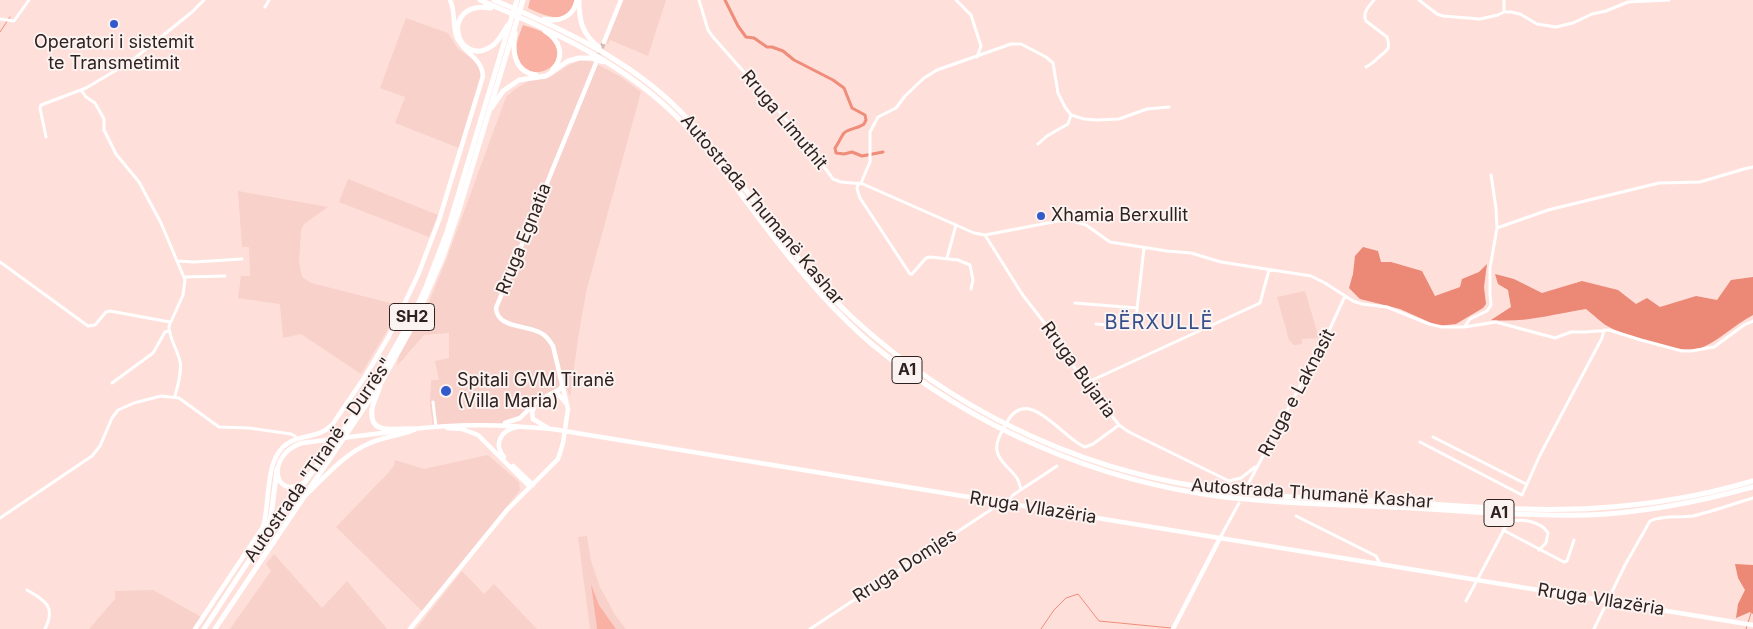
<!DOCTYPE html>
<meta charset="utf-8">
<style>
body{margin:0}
canvas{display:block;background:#ffdfd9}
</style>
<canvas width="1753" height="629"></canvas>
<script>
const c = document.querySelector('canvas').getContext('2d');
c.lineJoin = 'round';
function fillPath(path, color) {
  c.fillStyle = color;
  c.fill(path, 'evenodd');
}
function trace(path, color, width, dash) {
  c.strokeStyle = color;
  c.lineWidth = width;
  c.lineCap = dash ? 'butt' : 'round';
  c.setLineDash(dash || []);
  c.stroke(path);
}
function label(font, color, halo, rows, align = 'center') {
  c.font = font + ' Inter,sans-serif';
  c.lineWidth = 4;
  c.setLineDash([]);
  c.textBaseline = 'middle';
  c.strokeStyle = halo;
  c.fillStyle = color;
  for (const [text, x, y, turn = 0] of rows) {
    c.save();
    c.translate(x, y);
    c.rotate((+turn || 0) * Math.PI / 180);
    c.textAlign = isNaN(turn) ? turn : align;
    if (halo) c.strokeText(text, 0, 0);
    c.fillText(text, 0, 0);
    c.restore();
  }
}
const built = new Path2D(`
 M 621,0 L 666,0 L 648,56 L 610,40 L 608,44 L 604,42 Z
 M 406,18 L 448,33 L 458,49 L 473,59 L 479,67 L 481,77 L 459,148 L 395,123 L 405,97 L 380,88 Z
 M 581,60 L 593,62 L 621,77 L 641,92 L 586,292 L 578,339 L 570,397 L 565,383 L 547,395 L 528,411 L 512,422 L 496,424 L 433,427 L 430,404 L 431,380 L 439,380 L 435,361 L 449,358 L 449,333 L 424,335 L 397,366 L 399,356 L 426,309 L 447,258 L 506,97 L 514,90 L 530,80 L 551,77 L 567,66 Z
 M 348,179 L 438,215 L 429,237 L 339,202 Z
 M 238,191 L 328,207 L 304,224 L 301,230 L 299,262 L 302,277 L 311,283 L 402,306 L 361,374 L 301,334 L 283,338 L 280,304 L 238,298 L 241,276 L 250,276 L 249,247 L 242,247 Z
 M 1305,291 L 1319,338 L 1302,339 L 1302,344 L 1294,345 L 1289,340 L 1277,297 Z
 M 488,455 L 519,482 L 520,490 L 447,582 L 422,611 L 336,527 L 388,473 L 394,466 L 395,460 L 424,469 Z
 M 587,536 L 591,561 L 600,587 L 615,615 L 626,629 L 616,629 L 599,605 L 592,587 L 597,629 L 590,629 L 578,537 Z
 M 274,554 L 322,608 L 347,581 L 387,629 L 230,629 L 271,571 L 266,564 Z
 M 462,571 L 484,594 L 494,584 L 537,629 L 416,629 Z
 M 153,590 L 203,618 L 195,629 L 89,629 L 115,599 L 115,591 Z`);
const green = new Path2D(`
 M 530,0 L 575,0 C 569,27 545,16 528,8 Z
 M 523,25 C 532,28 544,31 551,38 C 580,67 518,91 516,51 C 516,42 520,33 523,25 Z
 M 591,584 L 599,605 L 616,629 L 597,629 Z`);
const forest = new Path2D(`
 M 1363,247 L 1378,251 L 1381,262 L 1391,262 L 1422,271 L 1435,296 L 1460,287 L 1462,279 L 1479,272 L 1487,264 L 1484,287 L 1486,304 L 1483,308 L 1456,324 L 1438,326 L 1400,309 L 1360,299 L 1349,288 L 1353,274 L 1355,256 Z
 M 1495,274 L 1514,279 L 1542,293 L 1582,281 L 1618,290 L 1636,304 L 1647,298 L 1660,307 L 1696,296 L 1717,300 L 1731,280 L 1753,277 L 1753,315 C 1734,325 1720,340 1701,348 C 1683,355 1628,337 1611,328 C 1602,324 1594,315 1586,309 C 1553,314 1526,323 1491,320 L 1511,307 L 1508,290 L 1498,284 Z
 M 1735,564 L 1753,565 L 1753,614 L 1750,612 L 1736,618 L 1738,604 L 1745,590 L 1738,578 Z`);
const stream = new Path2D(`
 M 0,32 L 10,17
 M 1041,629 L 1054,610 L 1066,598 L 1078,594 L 1099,621 L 1171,628
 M 1746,629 L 1753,607`);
const canal = new Path2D(`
 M 725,0 L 738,26 L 746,37 L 754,38 L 767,47 L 772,47 L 783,51 L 794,60 L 833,80 L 844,88 L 852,108 L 865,115 L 866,120 L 864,124 C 859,128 848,129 844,133 C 841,137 838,144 835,148 L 836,153 L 844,154 L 852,152 L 862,156 L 883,152`);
const majorTunnel = new Path2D(`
 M 597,60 L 604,42`);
const minor = new Path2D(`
 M 699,0 L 708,30 L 713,37 L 806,142 L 833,179 L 841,182 L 863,184 L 974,233 L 985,235 L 1058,221 L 1070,220 L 1086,225 L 1110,242 L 1167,251 L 1191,253 L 1221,262 L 1311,276 L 1325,283 L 1353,301 L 1362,304 L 1387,307 L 1429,324 L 1442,327 L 1464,327 L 1496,322 L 1555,338 L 1571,332 L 1586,332 L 1609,330 L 1641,340 L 1682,351 L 1691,351 L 1714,347 L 1744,325 L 1753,321
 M 956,0 L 971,15 L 981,46 L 977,57
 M 1419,0 L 1437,14 L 1443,16 L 1480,19 L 1498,15 L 1504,12 L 1511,12 L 1520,14 L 1537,24 L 1556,27 L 1573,23 L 1592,14 L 1606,11 L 1628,2 L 1669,0
 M 265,7 L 269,0
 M 1504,12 L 1504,0
 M 0,19 L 14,21 L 29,0
 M 1366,67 C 1372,64 1374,62 1379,57 C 1387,50 1391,50 1387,37 L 1366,21 C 1362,13 1369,6 1374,0
 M 81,90 L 86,97 L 95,103 L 99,110 L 104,119 L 104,130 L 116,154 L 139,182 L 161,223 L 185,280 L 183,295 L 169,326 C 169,338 177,349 180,361 C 182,372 178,385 175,396
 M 1071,115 L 1084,119 L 1097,120 L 1119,119 L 1147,109 L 1169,107
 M 46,137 L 40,108 L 41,105 L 86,88 L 130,62 L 192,12 L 204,0
 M 1038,144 L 1047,136 L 1068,124 L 1071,115
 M 858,183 L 857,189 L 860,198 L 910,274 L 912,274 L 926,258 L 930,257 L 958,260 L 970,265 L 973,280 L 971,289
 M 861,183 L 870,162 L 870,132 L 878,117 L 896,108 L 905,96 L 924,78 L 937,70 L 1011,44 L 1021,44 L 1046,57 L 1053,63 L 1058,93 L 1065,107 L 1071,115
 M 1497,228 L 1548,210 L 1659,183 L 1700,182 L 1744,169 L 1753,167
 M 985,235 L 1022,294 L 1046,325 L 1079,374 L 1119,425 L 1129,432 L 1229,481 L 1241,478 L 1255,467 L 1257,468
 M 947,258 L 956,225
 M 177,261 L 194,262 L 242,259
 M 0,262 L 88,326 L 95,325 L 106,312 L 110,311 L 170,322
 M 184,277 L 225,276
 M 1075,303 L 1137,308
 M 1096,324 L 1135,327 L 1144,248
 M 1465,326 L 1470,319 L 1487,311 L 1491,305 L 1490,294 L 1490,268 L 1497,228 L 1496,208 L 1491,175
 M 112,383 L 153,353 L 165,332 L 169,331
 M 1086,383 L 1260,303 L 1269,270
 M 433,402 L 436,427
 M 1433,437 L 1526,484
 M 1420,442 L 1522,495 L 1540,455 L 1602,338 L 1604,330
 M 1246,488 L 1327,335 L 1345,296
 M 1021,489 C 1020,486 1019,482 1017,478 C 1011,469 999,462 997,451 C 995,441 1003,430 1007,422 C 1028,384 1062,438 1085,447 L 1093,444 L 1119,425
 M 1008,503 L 1013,495 L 1057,466
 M 1296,516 L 1376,556 L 1380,564
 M 0,518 L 92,456 L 100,446 L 112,418 L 118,410 L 134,403 L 161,396 L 179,398 L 219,427 L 249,428 L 291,434 L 295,436 L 296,439
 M 1503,530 L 1564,562 L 1567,561 L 1574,540
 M 1220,538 L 1239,503
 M 27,590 C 46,601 56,607 45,629
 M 1466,601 L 1508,522 C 1521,518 1541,521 1548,533 L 1546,543 L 1539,550
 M 810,629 L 995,507 L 997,501
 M 1594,629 L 1625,565 L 1650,521 C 1663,515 1680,518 1693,516 C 1713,511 1733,504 1753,498`);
const major = new Path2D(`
 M 604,42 L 621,0
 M 557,393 L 566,403
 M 534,408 L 532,412 L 533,419 L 548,428
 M 505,423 L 520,418 L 536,402 L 560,389 L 563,384
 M 447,428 L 462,429 L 478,435 L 530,487
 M 413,429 C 462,423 504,425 552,429 L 1753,625
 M 504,457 C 493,444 501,430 517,427
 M 513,466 L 533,485
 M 303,483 C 273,501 266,454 302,443 L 398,431
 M 307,494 C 326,476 343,455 368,444 C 382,437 399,436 414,430
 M 195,629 L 263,527 C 271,501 263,456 290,442 C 306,434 318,438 332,425 L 366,375 L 389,336 L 418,275 L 439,220 L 483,76 C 482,58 464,53 457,38 C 452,26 456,12 450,0
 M 410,629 L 507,510 L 558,459 L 563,443 L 568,409 L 553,346 C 549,340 546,335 539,332 C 525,325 497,328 496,308 L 596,63
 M 1173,629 L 1220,538`);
const highway = new Path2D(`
 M 480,0 C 555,32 627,64 684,124 C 713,154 736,188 761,221 C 794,265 831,310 873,345 C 973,427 1095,481 1224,497 C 1286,504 1350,505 1413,508 C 1471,512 1530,516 1588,515 C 1644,513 1699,502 1753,487
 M 494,0 C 560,28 627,58 679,110 C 743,175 787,258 855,320 C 952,408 1072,467 1201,487 C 1272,499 1345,499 1417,503 C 1477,507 1537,512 1597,508 C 1650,505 1702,496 1753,481
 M 579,0 C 579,20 582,35 599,47
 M 491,8 C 438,0 456,70 492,46 C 499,41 503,32 508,25
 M 544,19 C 559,22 573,18 577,0
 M 545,31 C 560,40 565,56 553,69
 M 515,33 C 512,51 514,72 536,75
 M 492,107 L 503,91 L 519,80 L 546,76 L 568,61 L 579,58 L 592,58 L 603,62
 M 380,386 C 378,394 373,402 372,409 C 368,438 400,427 415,429
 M 266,532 L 271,516 L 277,469
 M 204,629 L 263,539 L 352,418 L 379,376 L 410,321 L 426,287 L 447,232 L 517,0
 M 215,629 L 382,381 L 414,323 L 443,257 L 459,210 L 523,0`);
const markers = [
 [114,24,5,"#325aca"],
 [1041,216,5,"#325aca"],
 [446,391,6,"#325aca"]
];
const shields = [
 [412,317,45],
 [907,370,30],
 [1499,513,30]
];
const shieldNames = [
 ["SH2",412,317],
 ["A1",907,370],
 ["A1",1499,513]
];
const poiNames = [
 ["Operatori i sistemit",114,43,"center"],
 ["te Transmetimit",114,64,"center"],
 ["Xhamia Berxullit",1051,216],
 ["Spitali GVM Tiranë",457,381],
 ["(Villa Maria)",457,402]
];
const streetNames = [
 ["Rruga Limuthit",784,120,50],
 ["Autostrada Thumanë Kashar",762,210,50],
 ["Rruga Egnatia",524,239,-68],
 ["Rruga Bujaria",1078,370,54],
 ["Rruga e Laknasit",1297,393,-62],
 ["Autostrada \"Tiranë - Durrës\"",319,460,-55],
 ["Autostrada Thumanë Kashar",1312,494,4],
 ["Rruga Vllazëria",1033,508,9],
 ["Rruga Domjes",905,566,-33],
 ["Rruga Vllazëria",1601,600,9]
];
const quarterNames = [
 ["BËRXULLË",1159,323]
];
fillPath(built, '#f7d1ca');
fillPath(green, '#f9b1a3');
fillPath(forest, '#eb8876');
trace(stream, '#ef8d7a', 1);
trace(canal, '#ef8d7a', 3);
trace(majorTunnel, '#d5b9b4', 4.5, [4.5, 2]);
trace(minor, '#fff', 3);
trace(major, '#fff', 4.5);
trace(highway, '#fff', 5);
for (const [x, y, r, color] of markers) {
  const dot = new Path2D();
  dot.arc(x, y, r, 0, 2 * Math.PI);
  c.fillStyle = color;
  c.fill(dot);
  trace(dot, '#fbf3f1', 2);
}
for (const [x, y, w] of shields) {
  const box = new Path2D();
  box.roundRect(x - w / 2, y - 13.5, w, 27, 4);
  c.fillStyle = '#fbf3f1';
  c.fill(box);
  trace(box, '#2f211e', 1);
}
label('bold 16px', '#2f211e', null, shieldNames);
label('18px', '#2f211e', '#fbf3f1', poiNames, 'left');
label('18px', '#2f211e', '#fbf3f1', streetNames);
c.letterSpacing = '1px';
label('20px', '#374f89', '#fbf3f1', quarterNames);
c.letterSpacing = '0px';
</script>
